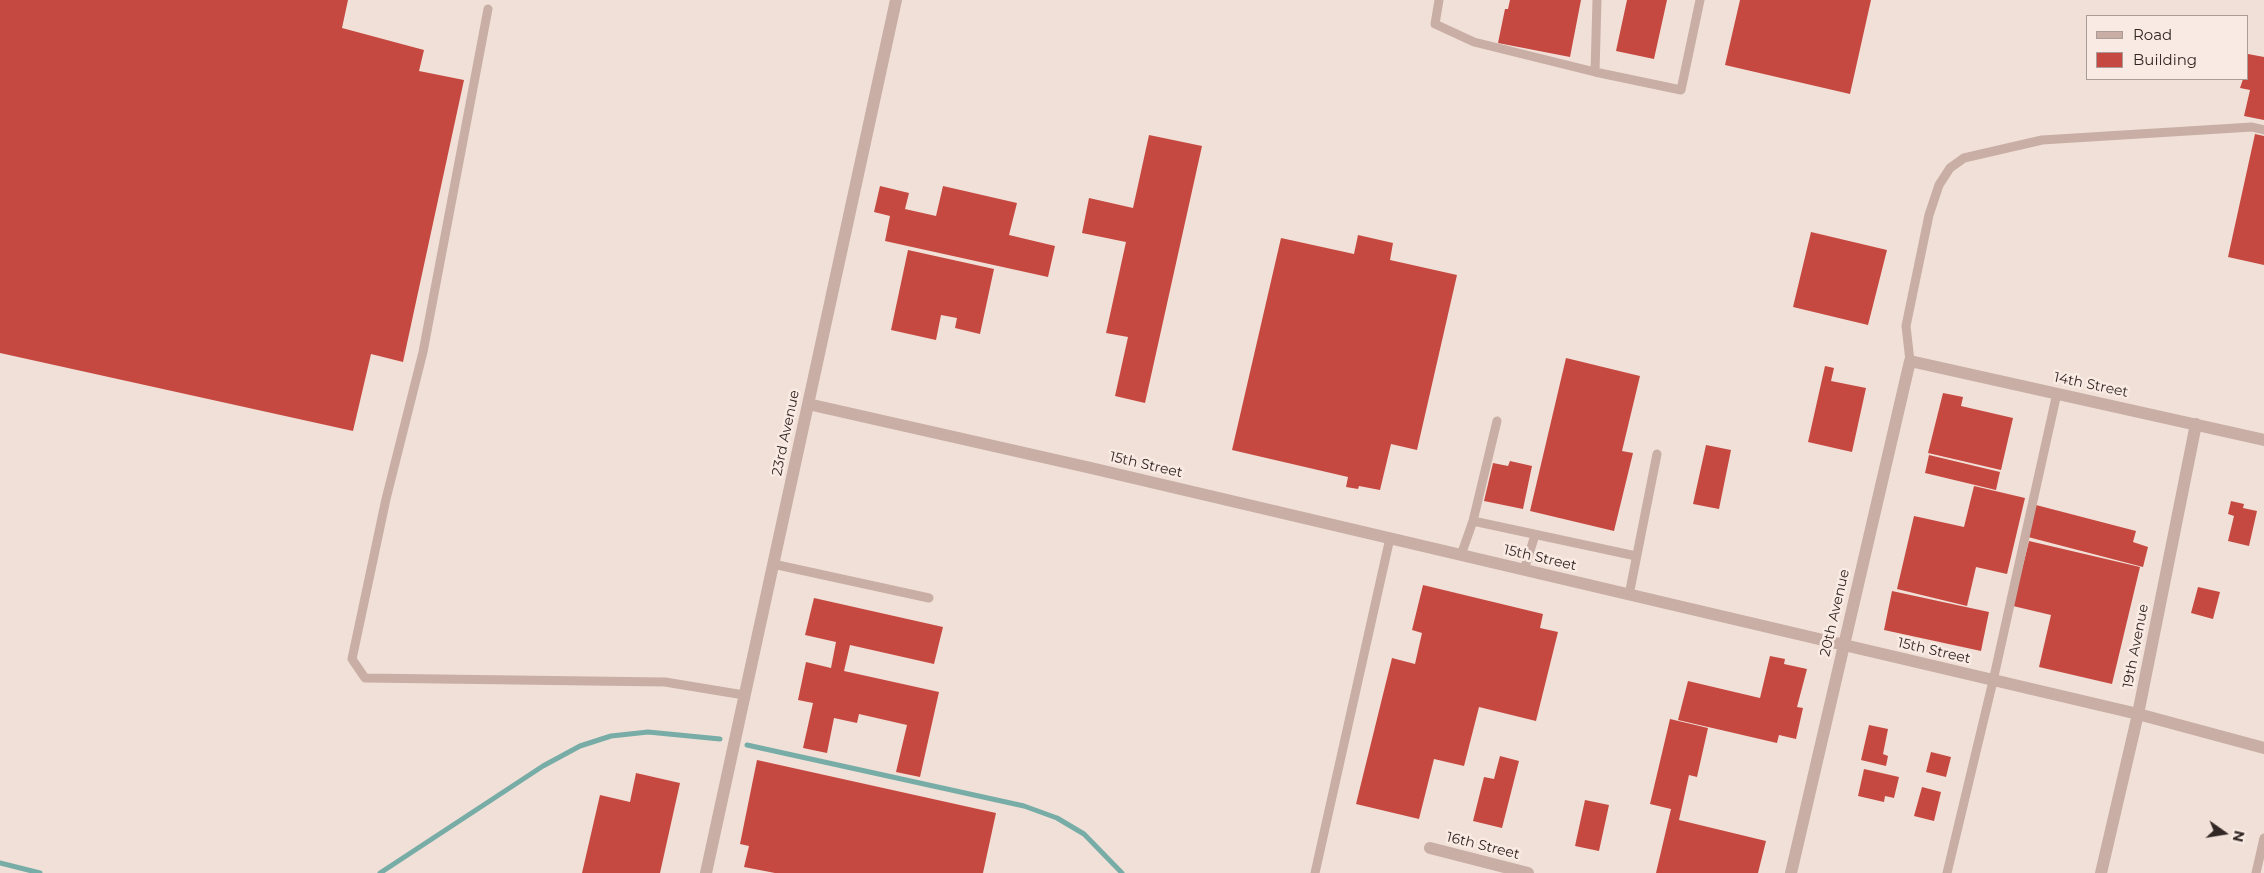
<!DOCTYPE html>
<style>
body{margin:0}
#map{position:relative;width:2264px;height:873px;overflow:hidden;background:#f1e0d7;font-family:Montserrat,sans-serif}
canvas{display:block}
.legend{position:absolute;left:2086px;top:15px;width:162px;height:65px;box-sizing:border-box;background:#f9ebe3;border:1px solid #aa9d97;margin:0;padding:6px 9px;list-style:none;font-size:15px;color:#332725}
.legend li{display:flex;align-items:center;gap:10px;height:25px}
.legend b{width:25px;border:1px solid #aa9d97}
.north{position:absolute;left:2199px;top:808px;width:50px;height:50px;-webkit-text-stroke:4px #f9ebe3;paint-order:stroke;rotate:103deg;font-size:14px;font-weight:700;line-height:20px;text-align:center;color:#332725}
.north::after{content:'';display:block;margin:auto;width:18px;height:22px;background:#332725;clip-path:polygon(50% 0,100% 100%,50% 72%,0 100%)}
</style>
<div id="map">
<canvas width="2264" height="873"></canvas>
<ul class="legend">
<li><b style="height:6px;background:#c8aea4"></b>Road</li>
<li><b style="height:14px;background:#c54941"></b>Building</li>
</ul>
<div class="north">N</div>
</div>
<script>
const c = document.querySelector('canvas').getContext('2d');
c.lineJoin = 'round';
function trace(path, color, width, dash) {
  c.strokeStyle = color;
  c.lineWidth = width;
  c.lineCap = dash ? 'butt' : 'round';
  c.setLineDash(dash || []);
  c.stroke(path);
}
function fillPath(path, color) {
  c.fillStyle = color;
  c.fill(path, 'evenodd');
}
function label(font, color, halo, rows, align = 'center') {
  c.font = font + ' Montserrat,sans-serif';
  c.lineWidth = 5;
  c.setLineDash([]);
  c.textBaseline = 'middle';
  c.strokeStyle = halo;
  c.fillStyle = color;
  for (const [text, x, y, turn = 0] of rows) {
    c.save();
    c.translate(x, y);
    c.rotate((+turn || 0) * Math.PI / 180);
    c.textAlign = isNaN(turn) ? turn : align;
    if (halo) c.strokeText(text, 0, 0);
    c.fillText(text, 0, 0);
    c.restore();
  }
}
const stream = new Path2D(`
 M 747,745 L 1024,806 L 1057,818 L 1084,834 L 1122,873
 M 0,863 L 40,873
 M 380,873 L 543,766 L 580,746 L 611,736 L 648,732 L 720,739`);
const building = new Path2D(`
 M 0,0 L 348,0 L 342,28 L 424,50 L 419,71 L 464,80 L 403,362 L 371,354 L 353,431 L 0,353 Z
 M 1510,0 L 1581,0 L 1570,57 L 1498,43 L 1505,9 L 1508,9 Z
 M 1627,0 L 1667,0 L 1654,59 L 1616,51 Z
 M 1740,0 L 1871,0 L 1850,94 L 1725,65 Z
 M 2248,54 L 2264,57 L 2264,120 L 2244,116 L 2250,90 L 2240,88 L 2243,79 L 2248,79 Z
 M 2255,134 L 2264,136 L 2264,265 L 2228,257 Z
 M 1149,135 L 1202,146 L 1145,403 L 1115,396 L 1128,337 L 1106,333 L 1126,242 L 1082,233 L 1089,198 L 1133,208 Z
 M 880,186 L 909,193 L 905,209 L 936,216 L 943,186 L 1017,203 L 1009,235 L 1055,246 L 1048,277 L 885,241 L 890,216 L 874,212 Z
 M 1811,232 L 1887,250 L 1868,325 L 1793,307 Z
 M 1358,235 L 1393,243 L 1390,260 L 1457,275 L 1417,450 L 1391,444 L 1380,490 L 1359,486 L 1358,489 L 1346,487 L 1348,477 L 1232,450 L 1281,238 L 1354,254 Z
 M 908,250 L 994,269 L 980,334 L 955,328 L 957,318 L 941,315 L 936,340 L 891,330 Z
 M 1566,358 L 1640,376 L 1622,451 L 1633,453 L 1614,531 L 1530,511 Z
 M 1825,366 L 1834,368 L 1831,381 L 1866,388 L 1852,452 L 1808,442 Z
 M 1943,393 L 1963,397 L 1961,406 L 2013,418 L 2001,470 L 1928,453 Z
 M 1706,445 L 1731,450 L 1719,509 L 1693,504 Z
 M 1929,455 L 2000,472 L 1996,490 L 1925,473 Z
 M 1510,461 L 1532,466 L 1523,509 L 1484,501 L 1493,463 L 1508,466 Z
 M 1974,486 L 2025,498 L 2007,574 L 1976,567 L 1967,606 L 1897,589 L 1914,516 L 1964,527 Z
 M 2231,501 L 2244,504 L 2243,508 L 2257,511 L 2249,546 L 2228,541 L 2234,516 L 2228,514 Z
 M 2036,505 L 2136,531 L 2133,542 L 2148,547 L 2143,567 L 2028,537 Z
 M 2029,541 L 2140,567 L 2112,684 L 2039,667 L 2051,615 L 2013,606 Z
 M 1423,585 L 1543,614 L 1540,628 L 1558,632 L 1536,721 L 1479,707 L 1464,766 L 1434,759 L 1419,819 L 1356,804 L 1392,658 L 1415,664 L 1422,633 L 1412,630 Z
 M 2198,587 L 2220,592 L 2213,619 L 2191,613 Z
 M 1892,591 L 1989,612 L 1981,651 L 1884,630 Z
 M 814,598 L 943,627 L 934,664 L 850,645 L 844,671 L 939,692 L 920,777 L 896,772 L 907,725 L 859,714 L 857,723 L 834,718 L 827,753 L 803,748 L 813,703 L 798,700 L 806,662 L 831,668 L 836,642 L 805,635 Z
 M 1770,656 L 1785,659 L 1784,664 L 1807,669 L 1797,707 L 1803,708 L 1796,739 L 1779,735 L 1777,743 L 1678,720 L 1688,681 L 1760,698 Z
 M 1670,719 L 1708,728 L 1697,777 L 1689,775 L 1679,820 L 1766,841 L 1758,873 L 1656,873 L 1671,809 L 1650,804 Z
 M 1869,725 L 1888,729 L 1883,754 L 1888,756 L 1886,766 L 1861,760 Z
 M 1931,752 L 1951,757 L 1946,777 L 1926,772 Z
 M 1500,756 L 1519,761 L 1502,828 L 1473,821 L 1484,777 L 1494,779 Z
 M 757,760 L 996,813 L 983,873 L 775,873 L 744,867 L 749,846 L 740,844 Z
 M 1864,769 L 1899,777 L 1894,798 L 1885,796 L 1884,802 L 1858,796 Z
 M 636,773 L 680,783 L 660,873 L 582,873 L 600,795 L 630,802 Z
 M 1922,787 L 1941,792 L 1934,821 L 1914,816 Z
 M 1585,800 L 1609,805 L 1599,851 L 1575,846 Z`);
const service = new Path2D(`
 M 1439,0 L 1435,24 L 1474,42 L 1595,72 L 1681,90 L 1700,0
 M 488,9 L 423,352 L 386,499 L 352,659 L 365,678 L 665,682 L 744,695
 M 1595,72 L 1597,0
 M 1910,361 L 1906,326 L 1929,215 L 1939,185 L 1950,168 L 1964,158 L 2042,140 L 2252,127 L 2264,130
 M 1473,521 L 1636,556
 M 1461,555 L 1473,521 L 1497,421
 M 773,564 L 929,598
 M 1524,570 L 1535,535
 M 1629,595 L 1657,454
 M 1315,873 L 1390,538
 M 1947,873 L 1993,681 L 2057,393
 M 2256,873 L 2264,838`);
const minor = new Path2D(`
 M 808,404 L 1091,468 L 2138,714 L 2264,748
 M 1430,848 L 1528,873
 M 706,873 L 896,0
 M 1791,873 L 1910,361 L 2264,440
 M 2101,873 L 2138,714 L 2196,424`);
const streetNames = [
 ["14th Street",2091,385,12],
 ["23rd Avenue",786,433,-78],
 ["15th Street",1146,465,13],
 ["15th Street",1540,558,13],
 ["20th Avenue",1835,613,-77],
 ["19th Avenue",2136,646,-79],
 ["15th Street",1934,651,13],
 ["16th Street",1483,846,14]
];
trace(stream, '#77ada6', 5);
fillPath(building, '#c54941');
trace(service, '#c8aea4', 9);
trace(minor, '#c8aea4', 12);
label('14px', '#332725', '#f9ebe3', streetNames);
</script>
